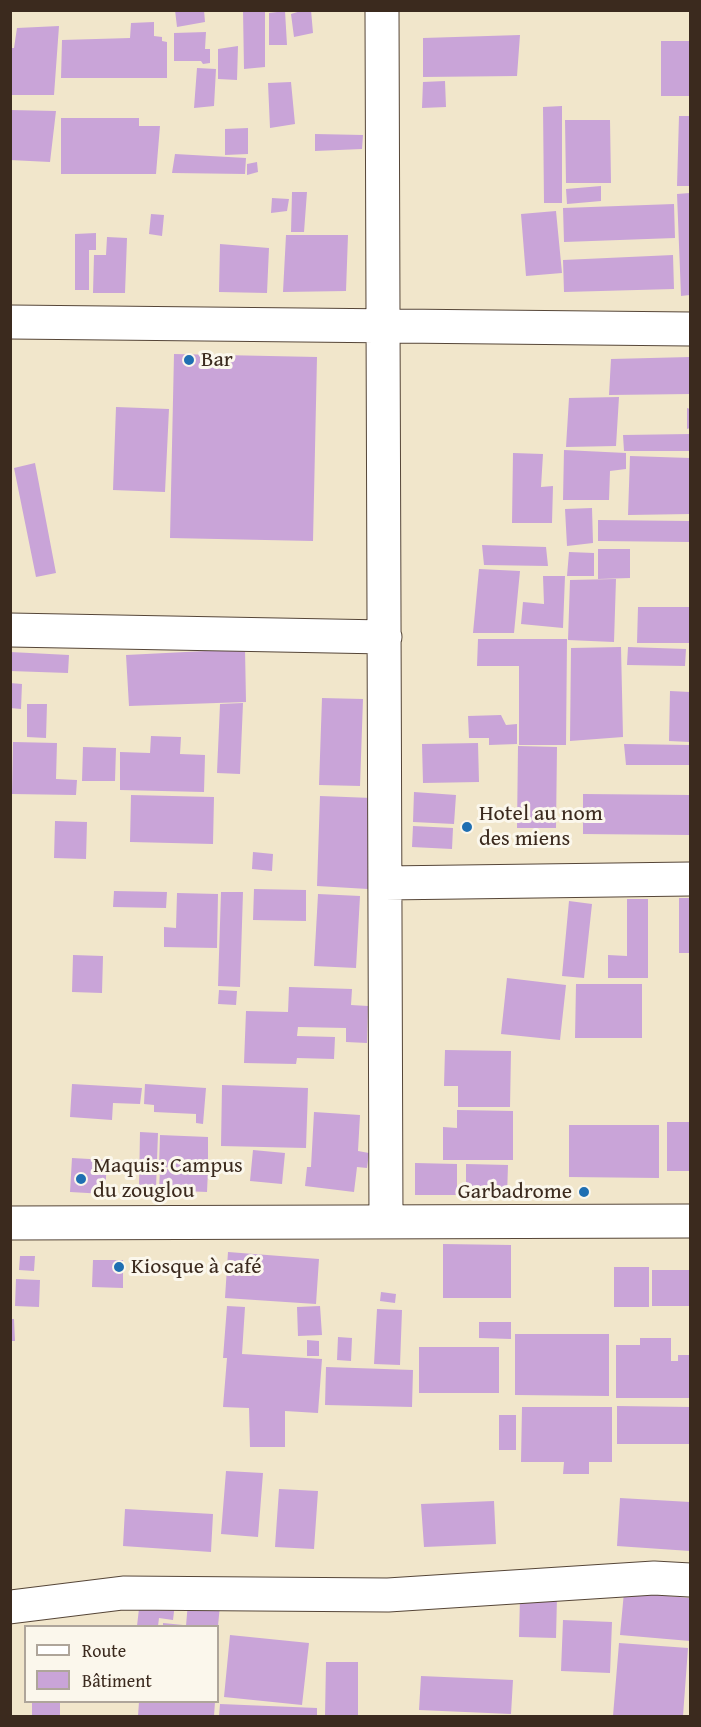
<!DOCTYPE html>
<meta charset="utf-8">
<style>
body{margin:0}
#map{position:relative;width:701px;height:1727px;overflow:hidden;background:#f1e6cb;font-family:"Gentium Book Plus",serif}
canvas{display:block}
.frame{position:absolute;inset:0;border:12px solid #3b2a1e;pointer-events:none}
.legend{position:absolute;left:24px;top:1625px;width:195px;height:78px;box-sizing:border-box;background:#fbf7ec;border:2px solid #aea59a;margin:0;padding:8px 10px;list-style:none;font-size:18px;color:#3b2a1e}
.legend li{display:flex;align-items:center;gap:12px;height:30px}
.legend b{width:30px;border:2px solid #aea59a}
</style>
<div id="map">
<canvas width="701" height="1727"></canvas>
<div class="frame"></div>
<ul class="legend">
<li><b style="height:8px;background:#fff"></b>Route</li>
<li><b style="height:16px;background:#c9a4d8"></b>Bâtiment</li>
</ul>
</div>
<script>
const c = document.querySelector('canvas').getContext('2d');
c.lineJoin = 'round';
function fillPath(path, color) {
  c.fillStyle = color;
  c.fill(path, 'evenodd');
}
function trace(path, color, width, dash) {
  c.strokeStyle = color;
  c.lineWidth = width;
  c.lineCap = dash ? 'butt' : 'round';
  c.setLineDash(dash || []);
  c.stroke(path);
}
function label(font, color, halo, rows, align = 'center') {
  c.font = font + ' "Gentium Book Plus",serif';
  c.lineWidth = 6;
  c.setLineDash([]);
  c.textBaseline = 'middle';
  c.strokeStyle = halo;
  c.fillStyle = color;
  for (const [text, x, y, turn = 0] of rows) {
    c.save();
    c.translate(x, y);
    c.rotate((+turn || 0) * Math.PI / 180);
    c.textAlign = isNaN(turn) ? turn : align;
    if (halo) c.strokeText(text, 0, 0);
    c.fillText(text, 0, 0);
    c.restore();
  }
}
const building = new Path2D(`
 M 175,10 L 204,10 L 205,22 L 177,27 Z
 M 243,10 L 265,10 L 265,67 L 244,69 Z
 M 304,10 L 311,10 L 313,33 L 294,37 L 291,14 Z
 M 285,11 L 287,45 L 269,45 L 269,13 Z
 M 154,22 L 154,36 L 162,37 L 162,41 L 167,42 L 167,78 L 61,78 L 62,40 L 130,38 L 131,23 Z
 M 59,26 L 54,95 L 10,95 L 10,48 L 14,48 L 17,28 Z
 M 206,32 L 205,49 L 210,49 L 210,63 L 203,64 L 201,61 L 174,61 L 174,33 Z
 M 520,35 L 517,76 L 423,77 L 423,38 Z
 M 661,41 L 690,41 L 690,96 L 661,96 Z
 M 238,46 L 237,80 L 218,79 L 218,49 Z
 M 197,68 L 216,69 L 214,106 L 194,108 Z
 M 445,81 L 446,107 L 422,108 L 423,82 Z
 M 291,82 L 295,124 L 270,128 L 268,83 Z
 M 562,106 L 562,203 L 544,203 L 543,107 Z
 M 10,110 L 56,111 L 50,162 L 10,160 Z
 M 679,116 L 690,116 L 690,186 L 677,186 Z
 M 61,118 L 139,118 L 139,126 L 160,126 L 156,174 L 61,174 Z
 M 565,120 L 610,120 L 611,183 L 566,183 Z
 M 248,128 L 248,154 L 225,155 L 225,129 Z
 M 315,134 L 363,135 L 362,149 L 315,151 Z
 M 175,154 L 246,158 L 245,174 L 172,173 Z
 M 257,162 L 258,172 L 247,175 L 247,164 Z
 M 601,186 L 601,201 L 567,204 L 566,189 Z
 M 292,192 L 307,192 L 304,232 L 291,232 Z
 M 690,193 L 690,295 L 681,296 L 677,194 Z
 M 272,198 L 289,199 L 287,211 L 271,213 Z
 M 674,204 L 675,238 L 564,242 L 563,208 Z
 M 556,211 L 562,273 L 526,276 L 521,214 Z
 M 151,214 L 164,215 L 162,236 L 149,234 Z
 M 96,233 L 96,250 L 89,250 L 89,290 L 75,290 L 75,234 Z
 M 286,235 L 348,235 L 346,291 L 283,292 Z
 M 107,237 L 127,238 L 125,293 L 93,293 L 94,255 L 106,255 Z
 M 220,244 L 269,248 L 267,293 L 219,292 Z
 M 673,255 L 674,289 L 564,292 L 563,260 Z
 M 174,354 L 317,357 L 313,541 L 170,538 Z
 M 690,357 L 690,394 L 609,395 L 611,359 Z
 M 619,397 L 616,446 L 566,447 L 569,398 Z
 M 116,407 L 169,409 L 165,492 L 113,490 Z
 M 687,408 L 690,409 L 690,428 L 687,429 Z
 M 690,434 L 690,451 L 624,451 L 623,435 Z
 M 564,450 L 626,453 L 626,469 L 610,471 L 609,500 L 563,500 Z
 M 513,453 L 543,454 L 541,487 L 553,486 L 552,523 L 512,523 Z
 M 630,456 L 690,458 L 690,514 L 628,515 Z
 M 35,463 L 56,573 L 36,577 L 14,468 Z
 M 592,508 L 593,543 L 567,546 L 565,509 Z
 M 598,520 L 690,521 L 690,542 L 598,541 Z
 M 482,545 L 546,547 L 548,566 L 484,565 Z
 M 598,549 L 630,549 L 630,578 L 598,579 Z
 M 569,552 L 594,553 L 594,576 L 567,576 Z
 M 479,569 L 520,571 L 514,633 L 473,633 Z
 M 543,576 L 565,576 L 563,628 L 521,624 L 523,602 L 544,604 Z
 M 616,579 L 614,642 L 568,640 L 570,580 Z
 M 638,607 L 689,607 L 689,643 L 637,643 Z
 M 478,639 L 567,639 L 566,745 L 519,745 L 519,666 L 477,666 Z
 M 621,647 L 623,737 L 570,741 L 571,648 Z
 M 628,647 L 686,649 L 685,666 L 627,665 Z
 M 245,649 L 246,702 L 129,706 L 126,655 Z
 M 10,652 L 69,655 L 68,673 L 10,671 Z
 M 10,683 L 22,684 L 21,709 L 10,708 Z
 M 670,691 L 690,692 L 690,742 L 669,741 Z
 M 322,698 L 363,699 L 360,786 L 319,785 Z
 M 243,703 L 240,774 L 217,773 L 220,704 Z
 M 27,704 L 47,704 L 46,738 L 27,737 Z
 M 501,715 L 506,725 L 517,724 L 517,744 L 489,745 L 489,738 L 469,738 L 468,716 Z
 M 151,736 L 181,737 L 180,754 L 205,755 L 204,792 L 120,790 L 120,752 L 150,753 Z
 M 13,742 L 57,743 L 56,779 L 77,780 L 76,795 L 12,794 Z
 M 478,743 L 479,782 L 423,783 L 422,744 Z
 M 624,744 L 690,745 L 690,765 L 626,765 Z
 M 518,746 L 557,747 L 556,828 L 517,828 Z
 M 83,747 L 116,748 L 115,781 L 82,781 Z
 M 414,792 L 456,795 L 454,824 L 413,822 Z
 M 583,794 L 690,795 L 690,835 L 583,834 Z
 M 131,795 L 214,797 L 213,844 L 130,842 Z
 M 320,796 L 372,798 L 368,889 L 317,886 Z
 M 55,821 L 87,822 L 86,859 L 54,858 Z
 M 413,826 L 453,828 L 452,849 L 412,847 Z
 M 253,852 L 273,854 L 272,871 L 252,869 Z
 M 254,889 L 306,890 L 306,921 L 253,920 Z
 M 114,891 L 167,892 L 166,908 L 113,907 Z
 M 221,892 L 243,892 L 240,987 L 218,986 Z
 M 177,893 L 218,894 L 217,948 L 164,947 L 164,927 L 176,928 Z
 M 318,894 L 360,896 L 356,968 L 314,966 Z
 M 679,898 L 690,898 L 690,953 L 679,953 Z
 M 627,899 L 648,899 L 648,978 L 608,978 L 608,955 L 627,956 Z
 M 569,901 L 592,904 L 584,978 L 562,976 Z
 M 73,955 L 103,956 L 102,993 L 72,992 Z
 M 507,978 L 566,985 L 560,1040 L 501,1034 Z
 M 576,984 L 642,984 L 642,1038 L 575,1038 Z
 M 289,987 L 352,989 L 351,1005 L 368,1006 L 367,1043 L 346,1042 L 346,1028 L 298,1027 L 297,1036 L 335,1037 L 334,1059 L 297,1058 L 296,1064 L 244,1063 L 246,1011 L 288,1012 Z
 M 219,990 L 237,991 L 236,1005 L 218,1004 Z
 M 445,1050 L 511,1051 L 510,1107 L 458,1107 L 458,1086 L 444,1086 Z
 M 72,1084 L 142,1088 L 140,1104 L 113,1103 L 112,1120 L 70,1117 Z
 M 145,1084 L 206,1088 L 203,1124 L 196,1123 L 196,1114 L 154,1112 L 154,1105 L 144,1104 Z
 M 222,1085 L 308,1088 L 306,1148 L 221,1146 Z
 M 457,1110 L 513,1111 L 513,1160 L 443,1160 L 443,1127 L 457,1128 Z
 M 314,1112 L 360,1115 L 358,1151 L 369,1153 L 367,1168 L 357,1167 L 354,1192 L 305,1186 L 307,1167 L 311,1167 Z
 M 667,1122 L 690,1122 L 690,1171 L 667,1171 Z
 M 569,1125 L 659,1125 L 659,1178 L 569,1177 Z
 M 140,1132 L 158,1133 L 156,1188 L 139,1187 Z
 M 160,1135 L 208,1137 L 208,1169 L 159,1167 Z
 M 253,1150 L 285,1153 L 282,1184 L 250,1181 Z
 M 72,1158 L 107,1160 L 105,1194 L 70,1192 Z
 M 415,1163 L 457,1164 L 457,1195 L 415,1195 Z
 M 466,1164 L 508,1165 L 507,1196 L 466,1196 Z
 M 160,1169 L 208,1170 L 207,1192 L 159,1190 Z
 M 443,1244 L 511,1245 L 511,1298 L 443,1298 Z
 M 228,1252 L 319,1259 L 316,1304 L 225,1298 Z
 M 20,1256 L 35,1256 L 34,1271 L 19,1270 Z
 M 93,1260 L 123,1260 L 123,1288 L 92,1287 Z
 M 614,1267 L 649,1267 L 649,1307 L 614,1307 Z
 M 652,1270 L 690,1270 L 690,1306 L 652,1306 Z
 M 16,1279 L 40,1280 L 39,1307 L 15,1306 Z
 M 381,1292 L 396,1294 L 395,1303 L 380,1301 Z
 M 227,1306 L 245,1307 L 242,1354 L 322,1359 L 318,1413 L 285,1411 L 285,1447 L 250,1447 L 249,1408 L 223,1407 L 227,1358 L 223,1358 Z
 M 320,1306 L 322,1335 L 298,1336 L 297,1307 Z
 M 377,1309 L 402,1310 L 400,1365 L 374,1364 Z
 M 10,1319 L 14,1319 L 15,1341 L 10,1341 Z
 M 479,1322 L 511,1322 L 511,1339 L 479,1338 Z
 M 515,1334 L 609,1334 L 609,1396 L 515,1395 Z
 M 338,1337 L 352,1338 L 351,1361 L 337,1360 Z
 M 640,1338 L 671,1338 L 671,1361 L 678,1361 L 678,1355 L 690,1355 L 690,1398 L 616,1398 L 616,1345 L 640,1345 Z
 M 307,1340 L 319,1341 L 319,1356 L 307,1356 Z
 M 419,1347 L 499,1347 L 499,1393 L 419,1393 Z
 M 326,1367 L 413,1370 L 412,1407 L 325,1405 Z
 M 617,1406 L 690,1407 L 690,1444 L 617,1444 Z
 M 522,1407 L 612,1407 L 612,1462 L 589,1462 L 589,1474 L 563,1474 L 564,1462 L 521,1462 Z
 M 499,1415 L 516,1415 L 516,1450 L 499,1450 Z
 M 226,1471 L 263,1473 L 258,1537 L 221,1534 Z
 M 279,1489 L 318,1491 L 314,1549 L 275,1547 Z
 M 620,1498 L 690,1502 L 690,1551 L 617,1546 Z
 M 494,1501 L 496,1544 L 424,1547 L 421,1504 Z
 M 125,1509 L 213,1514 L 211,1552 L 123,1546 Z
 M 624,1592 L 690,1598 L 690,1641 L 620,1635 Z
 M 520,1597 L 557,1597 L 556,1638 L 519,1637 Z
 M 140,1600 L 175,1603 L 173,1620 L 159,1618 L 158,1626 L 137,1626 Z
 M 188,1602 L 220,1605 L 218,1626 L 186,1626 Z
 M 563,1620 L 612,1622 L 610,1673 L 561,1671 Z
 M 163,1623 L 183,1625 L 183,1626 L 163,1626 Z
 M 230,1635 L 309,1643 L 302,1705 L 224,1697 Z
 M 619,1643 L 688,1648 L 683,1716 L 613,1716 Z
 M 326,1662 L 358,1662 L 358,1716 L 325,1716 Z
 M 421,1676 L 513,1680 L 511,1714 L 419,1710 Z
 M 32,1702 L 60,1702 L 60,1716 L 32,1716 Z
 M 139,1702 L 215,1702 L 214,1716 L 138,1716 Z
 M 220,1704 L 317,1708 L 317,1716 L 219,1716 Z`);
const minor = new Path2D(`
 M 382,10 L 386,1222
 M 10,322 L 690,329
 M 10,630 L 385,637
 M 385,883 L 690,879
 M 10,1223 L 690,1221
 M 10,1607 L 123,1593 L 388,1595 L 654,1578 L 690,1580`);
const markers = [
 [189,360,6,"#1f6fb2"],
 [467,827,6,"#1f6fb2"],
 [81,1179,6,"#1f6fb2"],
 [584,1192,6,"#1f6fb2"],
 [119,1267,6,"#1f6fb2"]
];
const poiNames = [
 ["Bar",201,360],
 ["Hotel au nom",479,814],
 ["des miens",479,839],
 ["Maquis: Campus",93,1166],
 ["du zouglou",93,1191],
 ["Garbadrome",572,1192,"right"],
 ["Kiosque à café",131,1267]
];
fillPath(building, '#c9a4d8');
trace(minor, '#564638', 35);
trace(minor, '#fff', 33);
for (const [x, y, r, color] of markers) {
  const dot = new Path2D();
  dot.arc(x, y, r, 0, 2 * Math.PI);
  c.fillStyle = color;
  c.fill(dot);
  trace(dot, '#fbf7ec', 2);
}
label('22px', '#3b2a1e', '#fbf7ec', poiNames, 'left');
</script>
